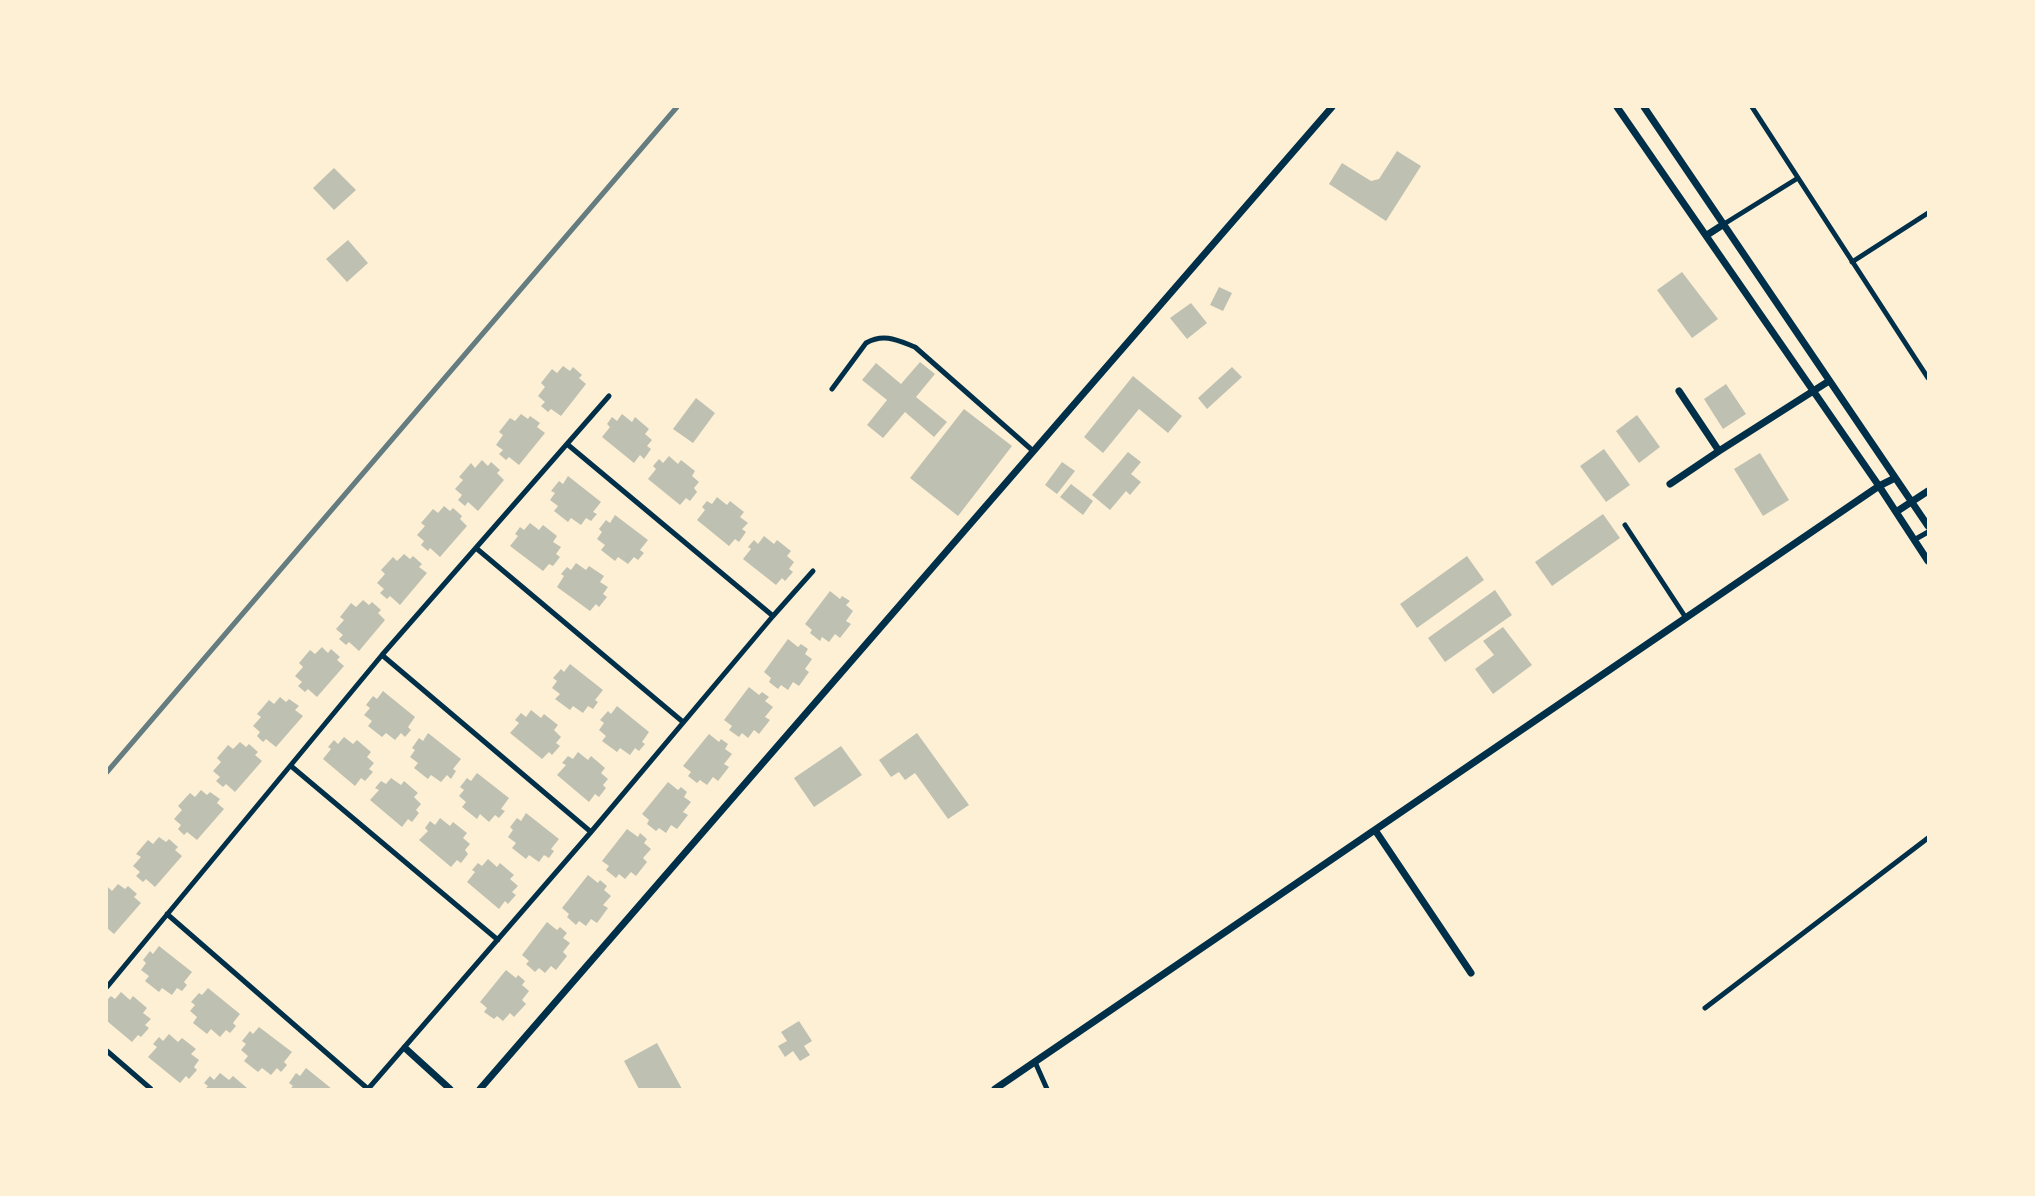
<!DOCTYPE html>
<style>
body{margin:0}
#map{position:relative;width:2035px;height:1196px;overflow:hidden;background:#fdf0d5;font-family:Roboto,sans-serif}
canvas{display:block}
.frame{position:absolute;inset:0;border:108px solid #fdf0d5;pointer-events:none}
</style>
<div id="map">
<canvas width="2035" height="1196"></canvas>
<div class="frame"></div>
</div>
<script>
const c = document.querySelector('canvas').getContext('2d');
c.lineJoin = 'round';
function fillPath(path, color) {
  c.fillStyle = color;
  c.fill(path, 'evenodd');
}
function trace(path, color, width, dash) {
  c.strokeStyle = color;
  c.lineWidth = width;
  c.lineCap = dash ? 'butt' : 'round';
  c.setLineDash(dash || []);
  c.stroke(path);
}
const building = new Path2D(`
 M 1397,151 L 1421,166 L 1386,221 L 1329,184 L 1342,163 L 1371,181 L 1379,179 Z
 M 334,168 L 356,190 L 334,210 L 313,188 Z
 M 348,240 L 368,263 L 347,282 L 326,259 Z
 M 1682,272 L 1718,319 L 1692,338 L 1657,290 Z
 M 1219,287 L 1232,293 L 1223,311 L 1210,305 Z
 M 1191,303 L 1207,323 L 1187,339 L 1170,318 Z
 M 920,362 L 935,374 L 916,397 L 947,422 L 934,437 L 905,412 L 883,438 L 867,425 L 887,400 L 862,380 L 876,363 L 901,384 Z
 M 563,366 L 570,371 L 573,367 L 582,375 L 579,378 L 586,384 L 561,416 L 551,409 L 548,412 L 541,406 L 545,402 L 538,396 L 545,387 L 541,383 L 552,369 L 557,373 Z
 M 1232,367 L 1242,377 L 1207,409 L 1198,398 Z
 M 1133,376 L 1182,416 L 1168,433 L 1139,409 L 1103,453 L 1084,437 Z
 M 1726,384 L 1746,414 L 1723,429 L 1704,399 Z
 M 696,398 L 715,413 L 693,443 L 673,429 Z
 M 964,409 L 1012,446 L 958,516 L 910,478 Z
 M 521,414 L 528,419 L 530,416 L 540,423 L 537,427 L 545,433 L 519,465 L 509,457 L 506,460 L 499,454 L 503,450 L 496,445 L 503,435 L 499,432 L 510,418 L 515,421 Z
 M 622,414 L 632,422 L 635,417 L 649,429 L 645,434 L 652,440 L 647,446 L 651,449 L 644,459 L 640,455 L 634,463 L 602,437 L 610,427 L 607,424 L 612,417 L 617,421 Z
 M 1637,415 L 1660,447 L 1639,463 L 1616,431 Z
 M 1604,449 L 1630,485 L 1606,502 L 1580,466 Z
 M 1128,452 L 1141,462 L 1131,474 L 1141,482 L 1130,495 L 1126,491 L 1110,510 L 1092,495 Z
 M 1760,453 L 1789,500 L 1763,516 L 1734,469 Z
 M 669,456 L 678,464 L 681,460 L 695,471 L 692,476 L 699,482 L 694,488 L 697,492 L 690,501 L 686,498 L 680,505 L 648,479 L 656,469 L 653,466 L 659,459 L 663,463 Z
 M 482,460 L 488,466 L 491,462 L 500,470 L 497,473 L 504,480 L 478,511 L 468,502 L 465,506 L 458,500 L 462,495 L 455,489 L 463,480 L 459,477 L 471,463 L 475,468 Z
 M 1062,462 L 1075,471 L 1057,494 L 1045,485 Z
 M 568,476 L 601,502 L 593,512 L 597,514 L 591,521 L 586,518 L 581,525 L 571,518 L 568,522 L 554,511 L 558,506 L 550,500 L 555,493 L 551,491 L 559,481 L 563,484 Z
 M 1071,484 L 1093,501 L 1083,515 L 1060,497 Z
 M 717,497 L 727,505 L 730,501 L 744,512 L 740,517 L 748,523 L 742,529 L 746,532 L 739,542 L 735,539 L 729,546 L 697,520 L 705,510 L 702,507 L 707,501 L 712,504 Z
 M 444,506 L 450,511 L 453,508 L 462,516 L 460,519 L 467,526 L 440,557 L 430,548 L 428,551 L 421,545 L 424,541 L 417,535 L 425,526 L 421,523 L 433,509 L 438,513 Z
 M 1603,514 L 1620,538 L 1552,586 L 1535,562 Z
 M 615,515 L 648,540 L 640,550 L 644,553 L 638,560 L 634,557 L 628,564 L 618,557 L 615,561 L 601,550 L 605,545 L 597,539 L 602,532 L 599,529 L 606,520 L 610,523 Z
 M 530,523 L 539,530 L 543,525 L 557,536 L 553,542 L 561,547 L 556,554 L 560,557 L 553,566 L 549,564 L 543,571 L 510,546 L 518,536 L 515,534 L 520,527 L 524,530 Z
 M 764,536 L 774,544 L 777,540 L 791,551 L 787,556 L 794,562 L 789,569 L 793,572 L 785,581 L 782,578 L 776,585 L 743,559 L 751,549 L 748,547 L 754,540 L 758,544 Z
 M 404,554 L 410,559 L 413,556 L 422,564 L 419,567 L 427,573 L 400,605 L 390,596 L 387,599 L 380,593 L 384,589 L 377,583 L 385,574 L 381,570 L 393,557 L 397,561 Z
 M 1467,556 L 1484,580 L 1417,628 L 1400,604 Z
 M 576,563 L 586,570 L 589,566 L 604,576 L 600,582 L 608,587 L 603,594 L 607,597 L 599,607 L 596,604 L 590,611 L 557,587 L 564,576 L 561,574 L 567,567 L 571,570 Z
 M 1495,590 L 1512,615 L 1445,662 L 1428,638 Z
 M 830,591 L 840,599 L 842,596 L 850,601 L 846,605 L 853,611 L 846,621 L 851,624 L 840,638 L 835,634 L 829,642 L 822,637 L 820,641 L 810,633 L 812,630 L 805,624 Z
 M 363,600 L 369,605 L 372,602 L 381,610 L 378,613 L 385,620 L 359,651 L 349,642 L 346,645 L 339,639 L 343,635 L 336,629 L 344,620 L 340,617 L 351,603 L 356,607 Z
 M 1503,627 L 1532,665 L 1493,694 L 1475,669 L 1494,655 L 1483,641 Z
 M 788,639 L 798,647 L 801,644 L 808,649 L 805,654 L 812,659 L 805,669 L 809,672 L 799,686 L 793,682 L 788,690 L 781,685 L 778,689 L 769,682 L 771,678 L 764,672 Z
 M 322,647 L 328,653 L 331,649 L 340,657 L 337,660 L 344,666 L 317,697 L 308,689 L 305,692 L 298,686 L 302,682 L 295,676 L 303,667 L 299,663 L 310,650 L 315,654 Z
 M 570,664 L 603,690 L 595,700 L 598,702 L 593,709 L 588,706 L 583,713 L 573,706 L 570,710 L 555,699 L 560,694 L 552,688 L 557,681 L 553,678 L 561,669 L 564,672 Z
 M 749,687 L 759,695 L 762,692 L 769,697 L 765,701 L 773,707 L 765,717 L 770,720 L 759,734 L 754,730 L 748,738 L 742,733 L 739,737 L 729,730 L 732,726 L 724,720 Z
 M 383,691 L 415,717 L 408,727 L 411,730 L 405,737 L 401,733 L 395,740 L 386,733 L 382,737 L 368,726 L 372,721 L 364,715 L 370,708 L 366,705 L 373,696 L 377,699 Z
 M 280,697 L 286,702 L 289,699 L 299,706 L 295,710 L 303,716 L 276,747 L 266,739 L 263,742 L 257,736 L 260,732 L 253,726 L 261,717 L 257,714 L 269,700 L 274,704 Z
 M 617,706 L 649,732 L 642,742 L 645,744 L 639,751 L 635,748 L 630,755 L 620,748 L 617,752 L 602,741 L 606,736 L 599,730 L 604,723 L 600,720 L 608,711 L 611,714 Z
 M 531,710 L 541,718 L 544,714 L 558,725 L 554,730 L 561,737 L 556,743 L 560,746 L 552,755 L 549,752 L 542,759 L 510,733 L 519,723 L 515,720 L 521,713 L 526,717 Z
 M 428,733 L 461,759 L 453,769 L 456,771 L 451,779 L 447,775 L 441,782 L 431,775 L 428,779 L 414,768 L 418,763 L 410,757 L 415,750 L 412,748 L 419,738 L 423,741 Z
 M 917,733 L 969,805 L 948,819 L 915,773 L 905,780 L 899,772 L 891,777 L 879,760 Z
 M 709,734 L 719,742 L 721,739 L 728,744 L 725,749 L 732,754 L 724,764 L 729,767 L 718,781 L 713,777 L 707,785 L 700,780 L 697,783 L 688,776 L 691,772 L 683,766 Z
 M 344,737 L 353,744 L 357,740 L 371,752 L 367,757 L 374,763 L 369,769 L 373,772 L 365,781 L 361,778 L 355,786 L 323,759 L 331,749 L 328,747 L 334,740 L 338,744 Z
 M 240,742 L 246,747 L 249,744 L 258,752 L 255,755 L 262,761 L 235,792 L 226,784 L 223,787 L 216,781 L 220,777 L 213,771 L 221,762 L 217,758 L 228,745 L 233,749 Z
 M 841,746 L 862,775 L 814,807 L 794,778 Z
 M 578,752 L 588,760 L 591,756 L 605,768 L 601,773 L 608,779 L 603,785 L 606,788 L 599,797 L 595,794 L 589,802 L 557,775 L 566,765 L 562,763 L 568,756 L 573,759 Z
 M 477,773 L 509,798 L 501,809 L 505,811 L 499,818 L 495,815 L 489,822 L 480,814 L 477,819 L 462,807 L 466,802 L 459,796 L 464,790 L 460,787 L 467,778 L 471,781 Z
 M 391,778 L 401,785 L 404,781 L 418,793 L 414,797 L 421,804 L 416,810 L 419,813 L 412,822 L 408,819 L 402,827 L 370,800 L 379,790 L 375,788 L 381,781 L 386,784 Z
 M 668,782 L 678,790 L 681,787 L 687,792 L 684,797 L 691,802 L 683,812 L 688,815 L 677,829 L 671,825 L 666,833 L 659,828 L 656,831 L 647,824 L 649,820 L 642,814 Z
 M 201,790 L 207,795 L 210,792 L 220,799 L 217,803 L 224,809 L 197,840 L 187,832 L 184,835 L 178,829 L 181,825 L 174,819 L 182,810 L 178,806 L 190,793 L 195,797 Z
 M 526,813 L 559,839 L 551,849 L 554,851 L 549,858 L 544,855 L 539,862 L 529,855 L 526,859 L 512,848 L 516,843 L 508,837 L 513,830 L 510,827 L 517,818 L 521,821 Z
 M 440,818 L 450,826 L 453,822 L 467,833 L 463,838 L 470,844 L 465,850 L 468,854 L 461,863 L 457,860 L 451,867 L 419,840 L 428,831 L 425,828 L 430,821 L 435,825 Z
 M 627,829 L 638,837 L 640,833 L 647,839 L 644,843 L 651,849 L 643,858 L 647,862 L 636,876 L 631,872 L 625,879 L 619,874 L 616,878 L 606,870 L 609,866 L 602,861 Z
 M 159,837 L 166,842 L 169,839 L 178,847 L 175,850 L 182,856 L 155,887 L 146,879 L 143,882 L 136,876 L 140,872 L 133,866 L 141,857 L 136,854 L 148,840 L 153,844 Z
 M 488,859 L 497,867 L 500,863 L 514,875 L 510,879 L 518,886 L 512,892 L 516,895 L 508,904 L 505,901 L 499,909 L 467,882 L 475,872 L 472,870 L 478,863 L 482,866 Z
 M 588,875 L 598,883 L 600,880 L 607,886 L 604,890 L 611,896 L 603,905 L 608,908 L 597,923 L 591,919 L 586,926 L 579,921 L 576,925 L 567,917 L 569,914 L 562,908 Z
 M 118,884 L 125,889 L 128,886 L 137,894 L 134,897 L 141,903 L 114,934 L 107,928 L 107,886 L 112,891 Z
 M 547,922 L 557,930 L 560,927 L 567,933 L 563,938 L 570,943 L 563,952 L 567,956 L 556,970 L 551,966 L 545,973 L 539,968 L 535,972 L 526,964 L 529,961 L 522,955 Z
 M 159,946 L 192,972 L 184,982 L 187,985 L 182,991 L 177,988 L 172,995 L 162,988 L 159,992 L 145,981 L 149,976 L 141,970 L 146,963 L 143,960 L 150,951 L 153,954 Z
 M 506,970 L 516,978 L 518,975 L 525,981 L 522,985 L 529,991 L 522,1000 L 526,1004 L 514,1017 L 510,1013 L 503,1021 L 497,1016 L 494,1019 L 484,1012 L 487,1008 L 480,1002 Z
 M 208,988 L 240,1014 L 233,1023 L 236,1026 L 230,1033 L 226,1030 L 220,1037 L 211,1029 L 207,1034 L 193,1023 L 197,1017 L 190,1011 L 195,1005 L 191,1002 L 199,993 L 202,995 Z
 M 121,992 L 130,1000 L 133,996 L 147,1008 L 143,1013 L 151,1019 L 145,1025 L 149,1028 L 141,1037 L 138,1035 L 132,1042 L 107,1021 L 107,1000 L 111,996 L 115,999 Z
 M 799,1021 L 812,1041 L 804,1046 L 810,1055 L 800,1061 L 793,1051 L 785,1057 L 778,1046 L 787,1041 L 781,1032 Z
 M 259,1027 L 292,1052 L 284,1062 L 287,1065 L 281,1072 L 277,1068 L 271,1075 L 262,1068 L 258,1072 L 244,1061 L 248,1056 L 241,1050 L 246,1044 L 242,1041 L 250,1031 L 253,1034 Z
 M 169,1034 L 178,1042 L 182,1038 L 196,1049 L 191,1054 L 199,1060 L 194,1067 L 197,1070 L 189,1079 L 186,1076 L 180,1083 L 148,1057 L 157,1047 L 153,1044 L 159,1037 L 163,1041 Z
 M 657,1043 L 682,1089 L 639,1089 L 624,1061 Z
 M 306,1068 L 332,1089 L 290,1089 L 293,1086 L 289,1083 L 296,1073 L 300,1076 Z
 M 220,1073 L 229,1080 L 233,1076 L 247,1088 L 205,1089 L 208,1086 L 204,1083 L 210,1076 L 214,1080 Z`);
const service = new Path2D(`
 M 1752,107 L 1928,378
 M 1724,224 L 1798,178
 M 1852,262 L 1928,213
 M 832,389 L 866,343 C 884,333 897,340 915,347 L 1032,450
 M 567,444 L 773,616 L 813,571
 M 1625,525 L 1686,618
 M 1914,540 L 1928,532
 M 476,548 L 683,722
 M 382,655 L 591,832
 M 291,766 L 498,940
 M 167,914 L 368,1089
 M 107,987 L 382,655 L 609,396
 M 1705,1008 L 1928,838
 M 107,1051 L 151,1089
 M 1035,1062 L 1047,1089
 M 368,1089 L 591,832 L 773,616`);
const minor = new Path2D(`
 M 1617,107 L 1879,486 L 1928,561
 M 1644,107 L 1928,526
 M 1707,235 L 1724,224
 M 1679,391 L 1719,451
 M 1670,484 L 1719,451 L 1829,381
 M 1896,512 L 1928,491
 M 1375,830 L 1471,973
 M 405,1048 L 450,1089
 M 480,1089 L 1332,107
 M 995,1089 L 1879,486 L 1895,478`);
const rail = new Path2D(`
 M 107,772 L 677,107`);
fillPath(building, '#bec0b2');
trace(service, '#003049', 5);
trace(minor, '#003049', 7);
trace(rail, '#657d81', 5);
</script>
